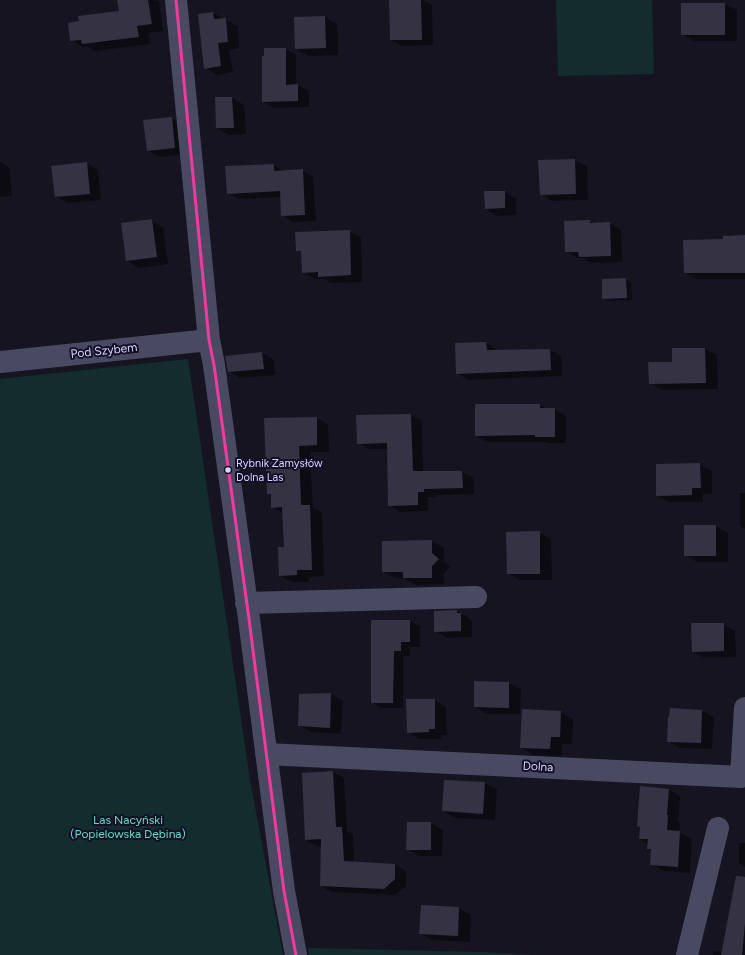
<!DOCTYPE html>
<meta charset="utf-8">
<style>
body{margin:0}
canvas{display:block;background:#161421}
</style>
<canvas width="745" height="955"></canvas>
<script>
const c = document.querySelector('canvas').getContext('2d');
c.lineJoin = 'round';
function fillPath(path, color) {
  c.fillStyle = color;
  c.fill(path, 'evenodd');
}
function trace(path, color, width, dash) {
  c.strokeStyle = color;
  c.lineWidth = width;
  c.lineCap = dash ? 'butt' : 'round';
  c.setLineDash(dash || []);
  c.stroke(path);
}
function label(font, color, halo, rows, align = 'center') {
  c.font = font + ' Figtree,sans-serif';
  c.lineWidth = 4;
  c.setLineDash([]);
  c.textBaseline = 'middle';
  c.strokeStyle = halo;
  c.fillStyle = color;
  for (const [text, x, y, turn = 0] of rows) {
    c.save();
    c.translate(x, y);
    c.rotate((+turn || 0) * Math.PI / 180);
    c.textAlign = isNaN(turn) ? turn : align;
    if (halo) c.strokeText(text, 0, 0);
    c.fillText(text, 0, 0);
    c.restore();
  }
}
const green = new Path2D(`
 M 556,0 L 652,0 L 654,74 L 558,76 Z
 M 188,359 L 250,780 L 283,955 L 0,955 L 0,379 Z
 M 308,948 L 482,952 L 533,955 L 309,955 Z`);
const shadow = new Path2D(`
 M 118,0 L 155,0 L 159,2 L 163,31 L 149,33 L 150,44 L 95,51 L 88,47 L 83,47 L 71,40 L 120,12 Z
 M 390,0 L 424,0 L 432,5 L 433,45 L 402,46 L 391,40 Z
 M 682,4 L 725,4 L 737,10 L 737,41 L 694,41 L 682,34 Z
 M 213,13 L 238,26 L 239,48 L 229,50 L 233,72 L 217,75 L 205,68 Z
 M 325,17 L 337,24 L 338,55 L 308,56 L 296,49 Z
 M 286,49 L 296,55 L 296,85 L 298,85 L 309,91 L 309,107 L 274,108 L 263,102 Z
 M 232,98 L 244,105 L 246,134 L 229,135 L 217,128 Z
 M 171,118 L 183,125 L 186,154 L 160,157 L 148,151 Z
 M 575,160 L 587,166 L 588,200 L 552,201 L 541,194 Z
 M 0,162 L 9,167 L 12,196 L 0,197 Z
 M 86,163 L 98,170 L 101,200 L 68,203 L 56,197 Z
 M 274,165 L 285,172 L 302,170 L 313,177 L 316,221 L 293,222 L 282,215 L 282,197 L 239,199 L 228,193 Z
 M 504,192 L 516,198 L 516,215 L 497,216 L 486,209 Z
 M 151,220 L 163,227 L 168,264 L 139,268 L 127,261 Z
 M 589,221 L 595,224 L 609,223 L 621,230 L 622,262 L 591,263 L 583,258 L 578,258 L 566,252 Z
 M 349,231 L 361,238 L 362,282 L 331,283 L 324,279 L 315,279 L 303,272 L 302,253 L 297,250 Z
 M 745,237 L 745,279 L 697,279 L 685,273 Z
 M 626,279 L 631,283 L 632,300 L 609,301 L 603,298 Z
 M 486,343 L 497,350 L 497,351 L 550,350 L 561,356 L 562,376 L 468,380 L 457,373 Z
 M 673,349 L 705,349 L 717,355 L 718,389 L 662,390 L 650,383 L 673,363 Z
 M 262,353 L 274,360 L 275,375 L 240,378 L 228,371 Z
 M 476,405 L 540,405 L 547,409 L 554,409 L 566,416 L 566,443 L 548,443 L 545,442 L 488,442 L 476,436 Z
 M 411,415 L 422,421 L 423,472 L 462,472 L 473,478 L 474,494 L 435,495 L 435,497 L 428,497 L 428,511 L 400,512 L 389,505 L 388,449 L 369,449 L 358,443 Z
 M 316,418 L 328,424 L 329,452 L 310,452 L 313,507 L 322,513 L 324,576 L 309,577 L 309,582 L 292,582 L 280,576 L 285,548 L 283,513 L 272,507 L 272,496 L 268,493 Z
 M 700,464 L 712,471 L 712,494 L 703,494 L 703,502 L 669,502 L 657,496 Z
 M 740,493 L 745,493 L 745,529 L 740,526 Z
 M 716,526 L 728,533 L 728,562 L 697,562 L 685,555 Z
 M 539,532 L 551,539 L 552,580 L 520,580 L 508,573 Z
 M 432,541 L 444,548 L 444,561 L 450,567 L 444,573 L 444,584 L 416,585 L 404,578 L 395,578 L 383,572 Z
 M 457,611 L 469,618 L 469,619 L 472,621 L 472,637 L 447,638 L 435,631 L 435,612 Z
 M 372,621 L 410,621 L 420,626 L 420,647 L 410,647 L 410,656 L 403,656 L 403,708 L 381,708 L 372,702 Z
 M 723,624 L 735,631 L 736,657 L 705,658 L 693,652 Z
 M 509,683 L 521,689 L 520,714 L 487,714 L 475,707 Z
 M 331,694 L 343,701 L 341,734 L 311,732 L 299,725 Z
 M 435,700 L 446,707 L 447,735 L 441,735 L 441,739 L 419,739 L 408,732 Z
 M 671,709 L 702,711 L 714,717 L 712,749 L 680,748 L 668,741 Z
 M 561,712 L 573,719 L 572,744 L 562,744 L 562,756 L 533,755 L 521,748 Z
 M 333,772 L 344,778 L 347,831 L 353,834 L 354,863 L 395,865 L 406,871 L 406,886 L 395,895 L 332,892 L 321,886 L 322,846 L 317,846 L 306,840 L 303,774 Z
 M 485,783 L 497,790 L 495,820 L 455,818 L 443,811 Z
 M 669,790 L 680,796 L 678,822 L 680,823 L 679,832 L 692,839 L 690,873 L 663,871 L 652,864 L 652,851 L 648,849 L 648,844 L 640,839 L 641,828 L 638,826 Z
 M 431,823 L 443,830 L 442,856 L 419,856 L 407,849 Z
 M 739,843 L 745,843 L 745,867 L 739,863 Z
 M 745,895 L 745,955 L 713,955 L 713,951 L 723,952 Z
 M 459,908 L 471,915 L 470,942 L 432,940 L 420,933 Z`);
const building = new Path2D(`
 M 117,0 L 148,0 L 152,24 L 137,26 L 139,37 L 82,44 L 81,40 L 70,41 L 68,23 L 79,21 L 78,16 L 119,11 Z
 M 389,0 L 421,0 L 422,40 L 390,40 Z
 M 681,3 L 725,3 L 725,35 L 681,35 Z
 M 213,12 L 214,19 L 226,18 L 228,42 L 218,43 L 221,66 L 204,69 L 198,14 Z
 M 325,16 L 326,48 L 295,49 L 294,17 Z
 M 264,48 L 286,48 L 286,85 L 298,84 L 298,101 L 262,102 L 262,56 L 264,56 Z
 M 215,97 L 232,97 L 234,128 L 216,128 Z
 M 172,117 L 175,148 L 147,151 L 143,120 Z
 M 575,159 L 576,194 L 540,195 L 538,160 Z
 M 87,162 L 90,194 L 55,197 L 51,166 Z
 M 274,164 L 274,171 L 303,169 L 305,215 L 281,216 L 280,191 L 227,194 L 225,166 Z
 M 484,191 L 505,191 L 505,208 L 485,209 Z
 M 152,219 L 157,257 L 126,261 L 121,223 Z
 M 590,220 L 590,223 L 610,222 L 611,256 L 579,257 L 578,252 L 565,252 L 564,221 Z
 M 350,230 L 351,275 L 318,277 L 318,272 L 302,273 L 301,251 L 296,251 L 295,232 Z
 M 745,235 L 745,273 L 684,273 L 683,240 L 723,239 L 723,236 Z
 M 626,278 L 627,298 L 602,299 L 602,279 Z
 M 486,342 L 487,350 L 550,349 L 551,370 L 456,374 L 455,343 Z
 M 672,348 L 705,348 L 706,383 L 649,384 L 648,362 L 672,362 Z
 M 262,352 L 264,369 L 228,372 L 225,356 Z
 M 475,404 L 540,404 L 540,408 L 555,408 L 555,437 L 535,437 L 535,435 L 475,436 Z
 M 411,414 L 413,471 L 462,471 L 463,488 L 424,489 L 424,492 L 418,492 L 418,505 L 388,506 L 387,443 L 357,444 L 356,415 Z
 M 317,417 L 317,445 L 299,446 L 301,505 L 310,505 L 312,570 L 297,570 L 297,575 L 279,576 L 278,547 L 284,547 L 282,507 L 271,508 L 271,494 L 267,494 L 264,418 Z
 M 700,463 L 701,488 L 692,488 L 692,495 L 656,496 L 656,464 Z
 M 684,525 L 716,525 L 716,556 L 684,556 Z
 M 540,531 L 540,574 L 507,574 L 506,532 Z
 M 432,540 L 432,553 L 439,559 L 432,566 L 432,578 L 403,578 L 403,572 L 382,572 L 382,541 Z
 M 457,610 L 457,613 L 461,613 L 461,631 L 434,632 L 434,611 Z
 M 371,620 L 410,620 L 410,642 L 401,642 L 401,651 L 394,651 L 393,703 L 371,703 Z
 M 691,623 L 724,623 L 724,651 L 692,652 Z
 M 474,681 L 509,682 L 509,708 L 474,707 Z
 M 331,693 L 330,728 L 298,726 L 299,694 Z
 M 406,699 L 435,699 L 435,729 L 429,729 L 429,732 L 407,733 Z
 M 670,708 L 702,710 L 701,743 L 667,742 L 668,717 L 669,717 Z
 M 522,709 L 561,711 L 560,737 L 551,737 L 550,749 L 520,748 Z
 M 333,771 L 336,827 L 342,827 L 344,861 L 395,864 L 395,879 L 384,889 L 320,886 L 321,839 L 305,840 L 302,773 Z
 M 444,780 L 485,782 L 483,814 L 442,811 Z
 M 640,786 L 669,789 L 667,815 L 668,815 L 667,830 L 680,831 L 678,867 L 650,865 L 651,849 L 647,849 L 648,839 L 639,839 L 640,827 L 637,826 Z
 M 407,822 L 431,822 L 431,850 L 406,850 Z
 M 736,876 L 745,877 L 745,923 L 742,955 L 721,955 Z
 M 421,905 L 459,907 L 458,936 L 419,934 Z`);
const minor = new Path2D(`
 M 176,0 L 209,340 L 214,365 L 249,619 L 284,891 L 296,955
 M 0,362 L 209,340
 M 246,603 L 476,597
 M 266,754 L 741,777 L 745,708
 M 687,955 L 718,828`);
const bus1 = new Path2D(`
 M 176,0 L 209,340 L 214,365 L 249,619 L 284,891 L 296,955`);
const markers = [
 [228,470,3.5,"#d9d4ff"]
];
const busNames = [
 ["Rybnik Zamysłów",236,464],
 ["Dolna Las",236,478]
];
const streetNames = [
 ["Pod Szybem",104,351,-6],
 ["Dolna",538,767,3]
];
const parkNames = [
 ["Las Nacyński",128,820],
 ["(Popielowska Dębina)",128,834]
];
fillPath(green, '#132c2d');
fillPath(shadow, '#0007');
fillPath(building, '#343243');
trace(minor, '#4a4962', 22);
trace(bus1, '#f13a9d', 3);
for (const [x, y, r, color] of markers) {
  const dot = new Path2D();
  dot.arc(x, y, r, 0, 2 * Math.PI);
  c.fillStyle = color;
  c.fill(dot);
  trace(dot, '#130f26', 1.5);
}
label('11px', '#d9d4ff', '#130f26', busNames, 'left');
label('12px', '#d9d4ff', '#130f26', streetNames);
label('12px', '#5fe0c0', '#130f26', parkNames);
</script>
